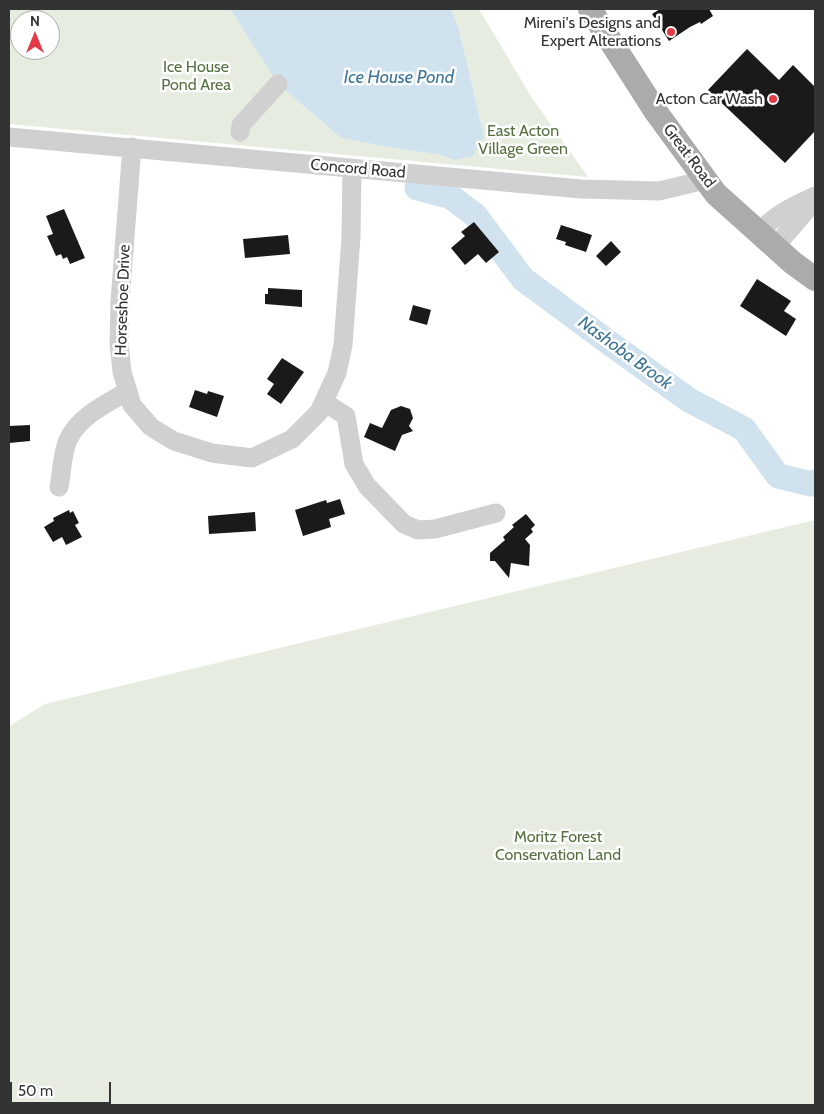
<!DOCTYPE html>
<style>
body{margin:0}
#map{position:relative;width:824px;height:1114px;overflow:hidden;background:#fff;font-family:Cabin,sans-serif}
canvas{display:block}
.frame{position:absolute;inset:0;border:10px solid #333;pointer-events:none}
.north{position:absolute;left:10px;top:10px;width:50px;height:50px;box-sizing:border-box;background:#fff;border:1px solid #adadad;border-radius:50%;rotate:0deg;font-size:14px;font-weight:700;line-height:20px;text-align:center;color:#333}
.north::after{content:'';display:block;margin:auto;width:18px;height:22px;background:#e63946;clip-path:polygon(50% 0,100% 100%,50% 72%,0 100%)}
.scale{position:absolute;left:10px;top:1082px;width:101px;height:22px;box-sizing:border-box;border:2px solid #333;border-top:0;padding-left:6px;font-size:15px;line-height:18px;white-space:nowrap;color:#333;-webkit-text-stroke:4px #fff;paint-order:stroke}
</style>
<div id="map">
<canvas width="824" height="1114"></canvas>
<div class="frame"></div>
<div class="north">N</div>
<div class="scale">50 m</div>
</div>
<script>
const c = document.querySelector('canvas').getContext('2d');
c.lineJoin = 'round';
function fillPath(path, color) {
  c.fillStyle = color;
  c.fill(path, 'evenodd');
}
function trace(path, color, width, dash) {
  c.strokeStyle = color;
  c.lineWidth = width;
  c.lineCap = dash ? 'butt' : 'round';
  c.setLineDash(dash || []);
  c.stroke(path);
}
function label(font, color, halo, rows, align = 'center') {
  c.font = font + ' Cabin,sans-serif';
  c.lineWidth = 5;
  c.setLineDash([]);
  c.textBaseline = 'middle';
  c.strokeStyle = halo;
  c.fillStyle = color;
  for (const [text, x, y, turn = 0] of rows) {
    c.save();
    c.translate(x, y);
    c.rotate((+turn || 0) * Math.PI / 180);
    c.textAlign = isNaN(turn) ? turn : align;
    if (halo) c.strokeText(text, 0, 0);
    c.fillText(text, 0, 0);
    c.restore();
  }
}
const green = new Path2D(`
 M 9,9 L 230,9 L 278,84 L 341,138 L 404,150 L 438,154 L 454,160 L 484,137 L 459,29 L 451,9 L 479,9 L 530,95 L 588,177 L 9,124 ZM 20,20 L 50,20 L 50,50 L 20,50 Z
 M 815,520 L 815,1105 L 9,1105 L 9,726 L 45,704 Z`);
const water = new Path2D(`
 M 230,9 L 451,9 L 459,29 L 484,137 L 472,157 L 454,160 L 438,154 L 404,150 L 341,138 L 278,84 Z`);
const river = new Path2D(`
 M 417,188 L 451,197 L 475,215 L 523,279 L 608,342 L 689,400 L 744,429 L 778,476 L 811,484 L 815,482`);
const building = new Path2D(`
 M 660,9 L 709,9 L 713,16 L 701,24 L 700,22 L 690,27 L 669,41 L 652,14 Z
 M 747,49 L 779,80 L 793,65 L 815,87 L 815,131 L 785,163 L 708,90 Z
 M 64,209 L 85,258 L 70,264 L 67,257 L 63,259 L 61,254 L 56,256 L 47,236 L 53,234 L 46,216 Z
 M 474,222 L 499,252 L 486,263 L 478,254 L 465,265 L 451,248 L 465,236 L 461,232 Z
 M 561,225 L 592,235 L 586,252 L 565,245 L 566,242 L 556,239 Z
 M 288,235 L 290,254 L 245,258 L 243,239 Z
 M 611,241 L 621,252 L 606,266 L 596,256 Z
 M 757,279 L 791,301 L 784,311 L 796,319 L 786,336 L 740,306 Z
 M 268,288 L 302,290 L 302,307 L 265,304 L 265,294 L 268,294 Z
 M 413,305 L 431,310 L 427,325 L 409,320 Z
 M 282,358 L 304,372 L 281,404 L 267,394 L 274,384 L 267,379 Z
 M 195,390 L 207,394 L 208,391 L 224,396 L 217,417 L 189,407 Z
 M 401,406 L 410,409 L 413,418 L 409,426 L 413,431 L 402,435 L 395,451 L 364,437 L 370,423 L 382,428 L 391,410 Z
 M 30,425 L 30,441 L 9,443 L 9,426 Z
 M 340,499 L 345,514 L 329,519 L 331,527 L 303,536 L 295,510 L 326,500 L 327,503 Z
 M 69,510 L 70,513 L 73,511 L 79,523 L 75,525 L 82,537 L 66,545 L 62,537 L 53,542 L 44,527 L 54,521 L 53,518 Z
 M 255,512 L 256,531 L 209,534 L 208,516 Z
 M 526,514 L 535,525 L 531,529 L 533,532 L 525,539 L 530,545 L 529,566 L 511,563 L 509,578 L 495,561 L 490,561 L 490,553 L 505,540 L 503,537 L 514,527 L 512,525 Z`);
const minor = new Path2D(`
 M 240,132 L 241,125 L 278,84
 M 9,137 L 581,189 L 659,191 L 705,180
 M 132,147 L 120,301 L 119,343 L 122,372 L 132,405 L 151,427 L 174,441 L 212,453 L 252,458 L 292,439 L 319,412 L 337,373 L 343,345 L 351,237 L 352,168
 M 760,232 C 775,214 794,206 815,196
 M 775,247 L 815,200
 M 324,402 L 346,416 L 354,464 L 367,486 L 404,524 L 418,530 L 435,529 L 496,513
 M 59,487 C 62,472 62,454 68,440 C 79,416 106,404 128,391`);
const major = new Path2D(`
 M 590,9 L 656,112 L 716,194 L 793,263 L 815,279`);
const markers = [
 [671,32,5,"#e63946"],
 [773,99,5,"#e63946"]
];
const poiNames = [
 ["Mireni's Designs and",661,23],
 ["Expert Alterations",661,41],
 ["Acton Car Wash",763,99]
];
const parkNames = [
 ["Ice House",196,67],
 ["Pond Area",196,85],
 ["East Acton",523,131],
 ["Village Green",523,149],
 ["Moritz Forest",558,837],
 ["Conservation Land",558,855]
];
const streetNames = [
 ["Great Road",689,156,53],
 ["Concord Road",358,169,5],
 ["Horseshoe Drive",123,300,-88]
];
const waterNames = [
 ["Ice House Pond",399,78],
 ["Nashoba Brook",625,353,36]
];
fillPath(green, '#e6ecdf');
fillPath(water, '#cfe2ee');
trace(river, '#cfe2ee', 25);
fillPath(building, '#1a1a1a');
trace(minor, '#d0d0d0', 19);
trace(major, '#ababab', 24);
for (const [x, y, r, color] of markers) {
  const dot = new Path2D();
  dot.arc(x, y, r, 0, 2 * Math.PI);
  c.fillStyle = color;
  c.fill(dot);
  trace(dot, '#fff', 2);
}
label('16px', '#333', '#fff', poiNames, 'right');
label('16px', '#56703f', '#fff', parkNames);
label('16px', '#333', '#fff', streetNames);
label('italic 18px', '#3f7597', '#fff', waterNames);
</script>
